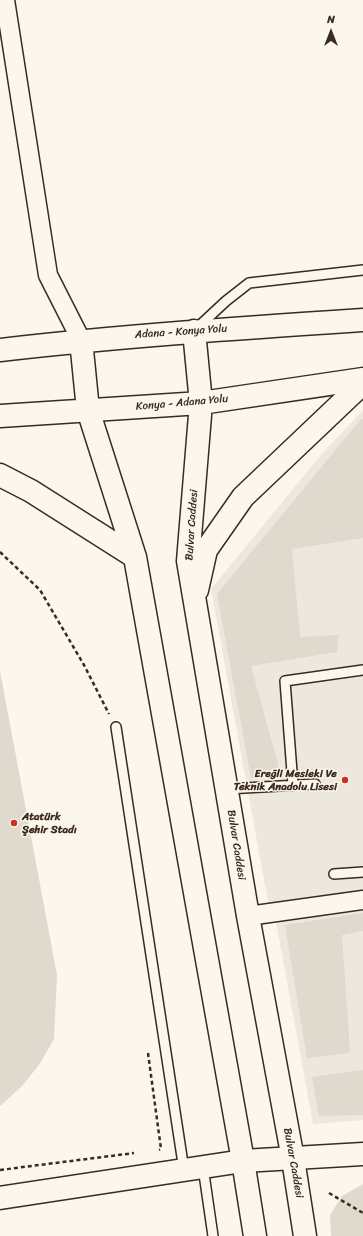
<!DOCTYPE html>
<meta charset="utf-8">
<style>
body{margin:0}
#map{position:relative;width:363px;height:1236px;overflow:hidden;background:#fbf7ec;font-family:Sriracha,sans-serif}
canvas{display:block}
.north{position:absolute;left:311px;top:12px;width:40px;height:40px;-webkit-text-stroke:3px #fbf7ec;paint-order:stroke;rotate:0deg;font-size:11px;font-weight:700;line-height:16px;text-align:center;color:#3b2a1e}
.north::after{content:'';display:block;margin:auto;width:14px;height:18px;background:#3b2a1e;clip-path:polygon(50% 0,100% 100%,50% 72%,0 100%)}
</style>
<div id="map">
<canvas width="363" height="1236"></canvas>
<div class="north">N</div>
</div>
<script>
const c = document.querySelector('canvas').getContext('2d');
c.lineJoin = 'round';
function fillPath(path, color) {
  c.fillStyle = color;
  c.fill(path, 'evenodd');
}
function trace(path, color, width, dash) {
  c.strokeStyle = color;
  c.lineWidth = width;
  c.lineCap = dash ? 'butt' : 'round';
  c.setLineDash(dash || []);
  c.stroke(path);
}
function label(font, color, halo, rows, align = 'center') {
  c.font = font + ' Sriracha,sans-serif';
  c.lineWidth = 3;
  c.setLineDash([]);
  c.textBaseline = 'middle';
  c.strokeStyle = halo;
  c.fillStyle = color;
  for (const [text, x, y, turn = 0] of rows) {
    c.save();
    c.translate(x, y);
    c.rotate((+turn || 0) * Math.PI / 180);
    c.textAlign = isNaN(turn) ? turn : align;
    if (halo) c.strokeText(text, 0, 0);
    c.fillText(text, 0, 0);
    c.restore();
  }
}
const built = new Path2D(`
 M 363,410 L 363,893 L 269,907 L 211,589 L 320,456 Z
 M 363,910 L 363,1120 L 313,1124 L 276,922 Z`);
const green = new Path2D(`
 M 361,419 L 363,419 L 363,538 L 292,549 L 300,637 L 339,635 L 337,652 L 251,666 L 281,775 L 251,778 L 217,594 Z
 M 0,671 L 57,975 L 54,1039 L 39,1065 L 21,1087 L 0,1106 Z
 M 363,913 L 363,931 L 342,935 L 350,1053 L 307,1058 L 285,925 Z
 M 363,1070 L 363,1115 L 319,1116 L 312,1077 Z
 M 363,1184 L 363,1236 L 331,1236 L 330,1215 L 342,1196 Z`);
const path = new Path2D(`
 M 0,552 L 40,590 L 84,665 L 109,714
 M 148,1053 L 161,1149 L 159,1150
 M 0,1170 L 134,1153
 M 329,1193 L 363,1213`);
const service = new Path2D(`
 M 197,328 L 226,301 L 249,283 L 363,270
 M 116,727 L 184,1170
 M 293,785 L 285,681 L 363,670
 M 227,789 L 315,784
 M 334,874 L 363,872
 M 203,1167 L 213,1236`);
const minor = new Path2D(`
 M 5,0 L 48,275 L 81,340
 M 248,916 L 363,900`);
const tertiary = new Path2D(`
 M 0,1198 L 243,1161 L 363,1154`);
const secondary = new Path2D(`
 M 201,403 L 188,561 L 248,916 L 293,1159 L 305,1236
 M 88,410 L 135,557 L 243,1161 L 255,1236
 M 0,475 L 31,491 L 135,557
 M 197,590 L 206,550 L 243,497 L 363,383`);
const trunk = new Path2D(`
 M 194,331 L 201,403
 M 81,340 L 88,410
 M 0,350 C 121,336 242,328 363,320
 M 0,416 L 201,403 L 363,379`);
const markers = [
 [345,780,4,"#c8321e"],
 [14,823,4,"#c8321e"]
];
const streetNames = [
 ["Adana - Konya Yolu",181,332,-4],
 ["Konya - Adana Yolu",182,403,-5],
 ["Bulvar Caddesi",192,525,-86],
 ["Bulvar Caddesi",236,845,81],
 ["Bulvar Caddesi",293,1163,80]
];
const poiNames = [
 ["Ereğli Mesleki Ve",337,774],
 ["Teknik Anadolu Lisesi",337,787],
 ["Atatürk",22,817,"left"],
 ["Şehir Stadı",22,830,"left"]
];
fillPath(built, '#ede8dd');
fillPath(green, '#dfd9ce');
trace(service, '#3b2a1e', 12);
trace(minor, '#3b2a1e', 21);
trace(tertiary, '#3b2a1e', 25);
trace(secondary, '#3b2a1e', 25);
trace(trunk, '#3b2a1e', 25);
trace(path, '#3b2a1e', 2.5, [4, 3]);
trace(service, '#fbf7ec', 9);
trace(minor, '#fbf7ec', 18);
trace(tertiary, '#fbf7ec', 22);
trace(secondary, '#fbf7ec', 22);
trace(trunk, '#fbf7ec', 22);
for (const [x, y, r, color] of markers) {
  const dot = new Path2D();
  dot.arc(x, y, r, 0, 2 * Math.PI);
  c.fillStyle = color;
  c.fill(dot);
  trace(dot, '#fbf7ec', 1.5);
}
label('11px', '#3b2a1e', '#fbf7ec', streetNames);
label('bold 11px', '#3b2a1e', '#fbf7ec', poiNames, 'right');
</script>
